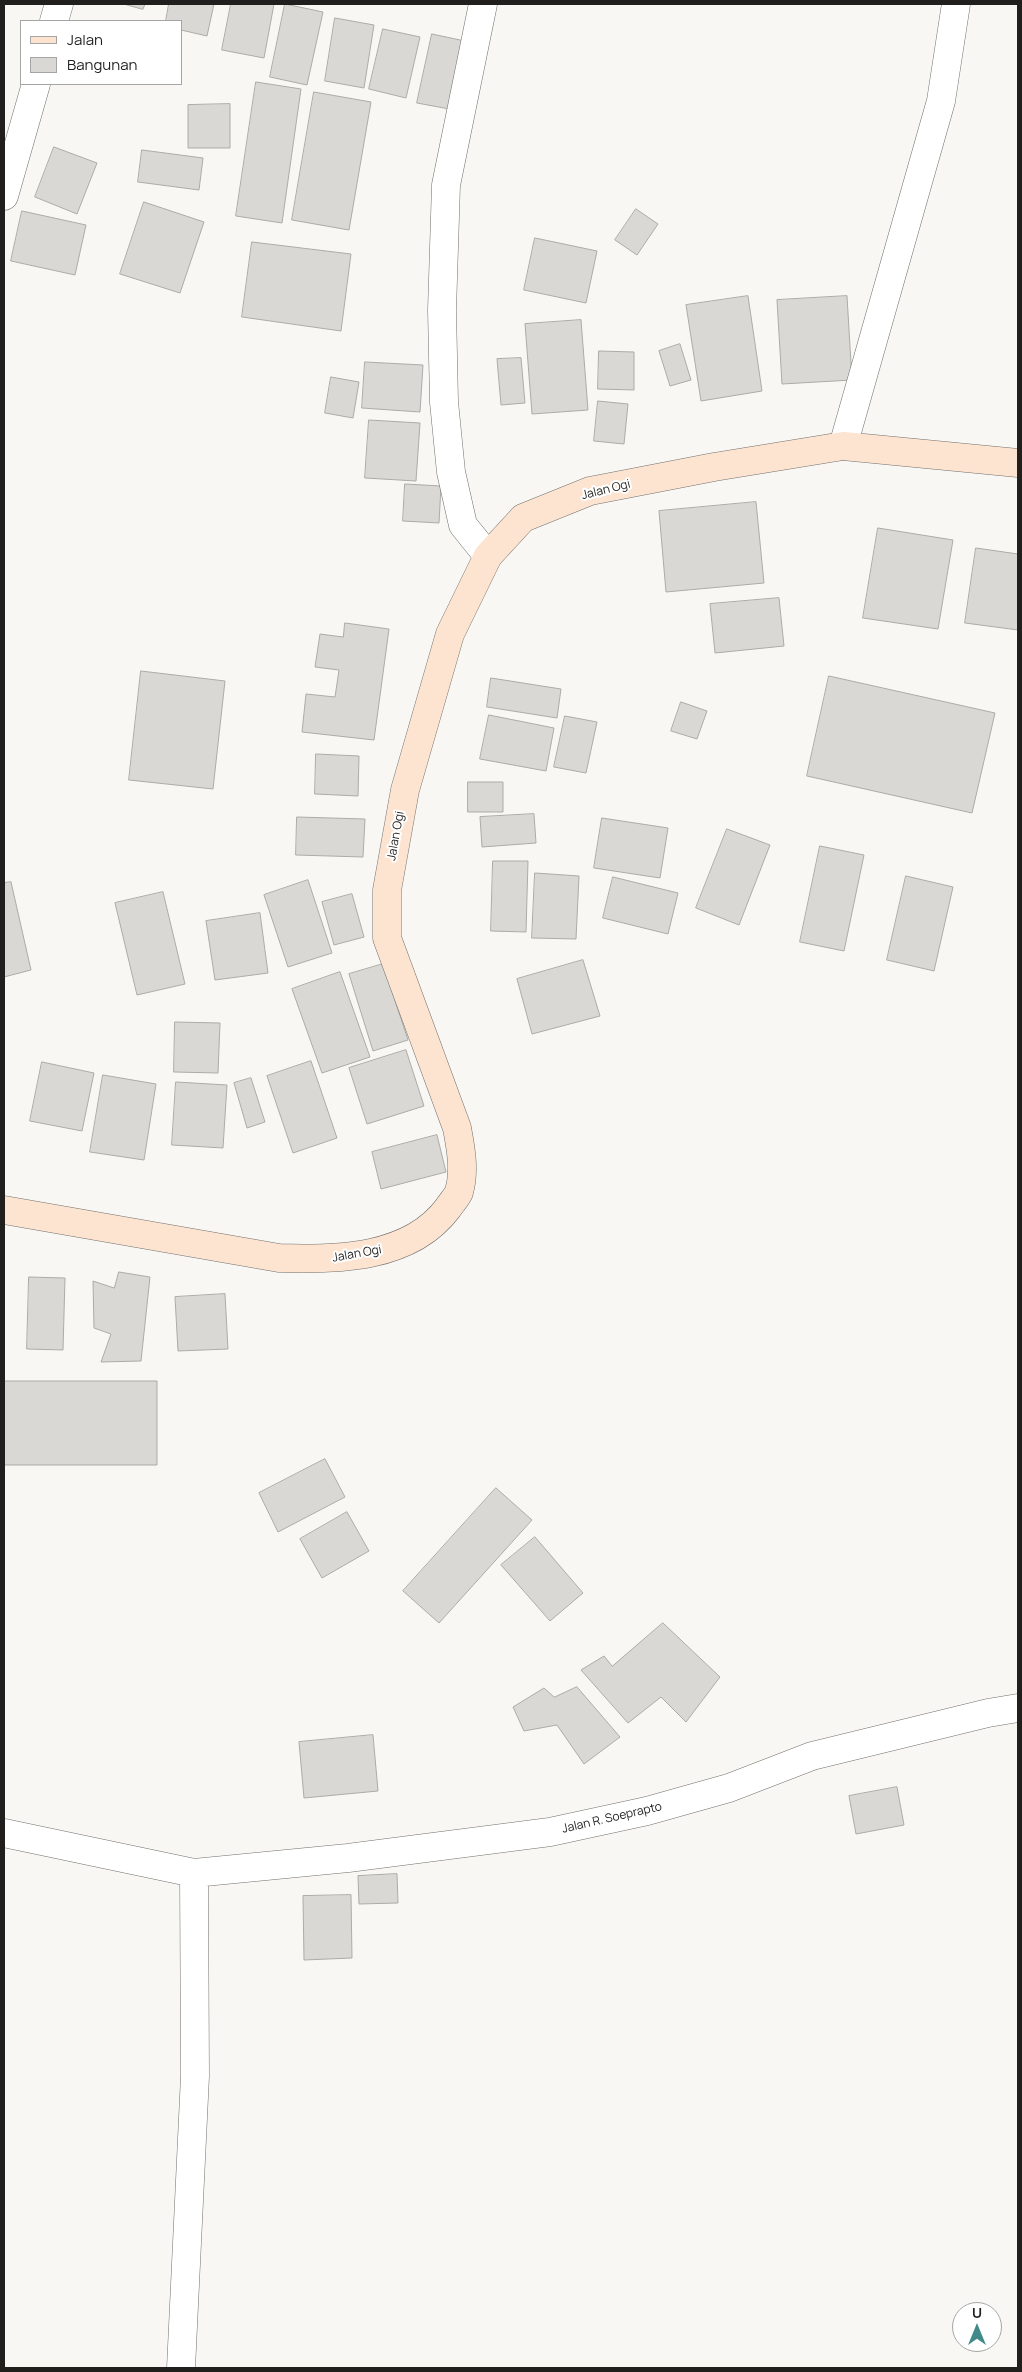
<!DOCTYPE html>
<style>
body{margin:0}
#map{position:relative;width:1022px;height:2372px;overflow:hidden;background:#f9f7f3;font-family:Manrope,sans-serif}
canvas{display:block}
.frame{position:absolute;inset:0;border:5px solid #201f1e;pointer-events:none}
.legend{position:absolute;left:20px;top:20px;width:162px;height:65px;box-sizing:border-box;background:#fff;border:1px solid #a6a5a5;margin:0;padding:6px 9px;list-style:none;font-size:15px;color:#201f1e}
.legend li{display:flex;align-items:center;gap:10px;height:25px}
.legend b{width:25px;border:1px solid #a6a5a5}
.north{position:absolute;left:952px;top:2302px;width:50px;height:50px;box-sizing:border-box;background:#fff;border:1px solid #a6a5a5;border-radius:50%;rotate:0deg;font-size:14px;font-weight:700;line-height:20px;text-align:center;color:#201f1e}
.north::after{content:'';display:block;margin:auto;width:18px;height:22px;background:#428a8a;clip-path:polygon(50% 0,100% 100%,50% 72%,0 100%)}
</style>
<div id="map">
<canvas width="1022" height="2372"></canvas>
<div class="frame"></div>
<ul class="legend">
<li><b style="height:6px;background:#fde4d1"></b>Jalan</li>
<li><b style="height:14px;background:#d9d8d4"></b>Bangunan</li>
</ul>
<div class="north">U</div>
</div>
<script>
const c = document.querySelector('canvas').getContext('2d');
c.lineJoin = 'round';
function fillPath(path, color) {
  c.fillStyle = color;
  c.fill(path, 'evenodd');
}
function trace(path, color, width, dash) {
  c.strokeStyle = color;
  c.lineWidth = width;
  c.lineCap = dash ? 'butt' : 'round';
  c.setLineDash(dash || []);
  c.stroke(path);
}
function label(font, color, halo, rows, align = 'center') {
  c.font = font + ' Manrope,sans-serif';
  c.lineWidth = 4;
  c.setLineDash([]);
  c.textBaseline = 'middle';
  c.strokeStyle = halo;
  c.fillStyle = color;
  for (const [text, x, y, turn = 0] of rows) {
    c.save();
    c.translate(x, y);
    c.rotate((+turn || 0) * Math.PI / 180);
    c.textAlign = isNaN(turn) ? turn : align;
    if (halo) c.strokeText(text, 0, 0);
    c.fillText(text, 0, 0);
    c.restore();
  }
}
const building = new Path2D(`
 M 124,4 L 145,4 L 143,9 Z
 M 169,4 L 214,4 L 207,36 L 181,30 L 181,21 L 166,21 Z
 M 231,4 L 274,4 L 264,58 L 222,50 Z
 M 285,4 L 323,12 L 307,85 L 270,77 Z
 M 335,18 L 374,25 L 364,88 L 325,81 Z
 M 383,29 L 420,37 L 406,98 L 369,89 Z
 M 432,34 L 474,43 L 460,111 L 417,103 Z
 M 256,82 L 301,89 L 282,223 L 236,216 Z
 M 314,92 L 371,102 L 349,230 L 292,220 Z
 M 230,104 L 230,148 L 188,148 L 188,105 Z
 M 54,147 L 97,163 L 77,214 L 35,197 Z
 M 142,150 L 203,158 L 199,190 L 138,182 Z
 M 144,202 L 204,222 L 180,293 L 120,274 Z
 M 636,209 L 658,224 L 637,255 L 615,240 Z
 M 22,211 L 86,225 L 75,275 L 11,261 Z
 M 535,238 L 597,251 L 586,303 L 524,290 Z
 M 252,242 L 351,254 L 341,331 L 242,317 Z
 M 748,296 L 762,391 L 701,401 L 686,305 Z
 M 847,296 L 852,380 L 782,384 L 777,300 Z
 M 581,320 L 588,410 L 532,414 L 525,324 Z
 M 680,344 L 691,380 L 670,386 L 659,351 Z
 M 599,351 L 634,352 L 634,390 L 598,389 Z
 M 521,358 L 525,403 L 501,405 L 497,359 Z
 M 365,362 L 423,365 L 420,412 L 362,408 Z
 M 331,377 L 359,382 L 353,418 L 325,413 Z
 M 598,401 L 628,404 L 624,444 L 594,441 Z
 M 369,420 L 420,423 L 416,481 L 365,478 Z
 M 405,484 L 441,486 L 439,523 L 403,521 Z
 M 756,502 L 764,583 L 666,592 L 659,511 Z
 M 878,528 L 953,540 L 938,629 L 863,618 Z
 M 976,548 L 1018,554 L 1018,630 L 965,623 Z
 M 779,598 L 784,646 L 715,653 L 710,604 Z
 M 345,623 L 389,629 L 374,740 L 302,732 L 306,694 L 335,697 L 339,670 L 315,667 L 320,634 L 343,637 Z
 M 141,671 L 225,681 L 213,789 L 129,780 Z
 M 829,676 L 995,713 L 972,813 L 807,776 Z
 M 491,678 L 561,689 L 557,718 L 487,707 Z
 M 681,702 L 707,711 L 697,739 L 671,731 Z
 M 489,715 L 554,728 L 546,771 L 480,759 Z
 M 565,716 L 597,722 L 586,773 L 554,767 Z
 M 316,754 L 359,756 L 358,796 L 315,794 Z
 M 468,782 L 503,782 L 503,812 L 468,812 Z
 M 534,814 L 536,843 L 482,847 L 480,817 Z
 M 297,817 L 365,819 L 363,857 L 296,855 Z
 M 602,818 L 668,828 L 660,878 L 594,868 Z
 M 727,829 L 770,845 L 739,925 L 696,908 Z
 M 820,846 L 864,855 L 844,951 L 800,942 Z
 M 493,861 L 528,861 L 526,932 L 491,931 Z
 M 535,873 L 579,876 L 576,939 L 532,938 Z
 M 906,876 L 953,887 L 934,971 L 887,960 Z
 M 613,877 L 678,893 L 668,934 L 603,918 Z
 M 308,880 L 332,953 L 288,967 L 264,895 Z
 M 11,882 L 31,970 L 4,977 L 4,883 Z
 M 163,892 L 185,984 L 137,995 L 115,903 Z
 M 352,894 L 364,937 L 334,945 L 322,902 Z
 M 260,913 L 268,973 L 215,980 L 206,921 Z
 M 583,960 L 600,1016 L 532,1034 L 517,979 Z
 M 383,964 L 408,1040 L 373,1051 L 349,974 Z
 M 340,972 L 370,1057 L 322,1073 L 292,989 Z
 M 175,1022 L 220,1023 L 218,1073 L 174,1072 Z
 M 406,1050 L 424,1106 L 367,1124 L 349,1068 Z
 M 311,1061 L 337,1138 L 293,1153 L 267,1076 Z
 M 42,1062 L 94,1073 L 82,1131 L 30,1121 Z
 M 103,1075 L 156,1084 L 144,1160 L 90,1152 Z
 M 251,1078 L 265,1122 L 247,1128 L 234,1083 Z
 M 176,1082 L 227,1085 L 223,1148 L 172,1145 Z
 M 437,1135 L 446,1172 L 381,1189 L 372,1152 Z
 M 119,1272 L 150,1277 L 141,1361 L 101,1362 L 111,1334 L 94,1328 L 93,1281 L 114,1288 Z
 M 29,1277 L 65,1278 L 63,1350 L 27,1349 Z
 M 225,1294 L 228,1349 L 178,1351 L 175,1297 Z
 M 4,1381 L 157,1381 L 157,1465 L 4,1465 Z
 M 325,1459 L 345,1497 L 278,1532 L 259,1493 Z
 M 496,1488 L 532,1520 L 439,1623 L 403,1591 Z
 M 347,1512 L 369,1551 L 322,1578 L 300,1539 Z
 M 535,1537 L 583,1593 L 550,1621 L 501,1565 Z
 M 663,1623 L 720,1677 L 686,1722 L 661,1697 L 628,1723 L 581,1670 L 604,1656 L 612,1666 Z
 M 577,1687 L 620,1737 L 584,1764 L 557,1725 L 524,1731 L 513,1707 L 544,1688 L 554,1697 Z
 M 373,1735 L 378,1791 L 304,1798 L 299,1742 Z
 M 897,1787 L 904,1825 L 856,1834 L 849,1796 Z
 M 397,1874 L 398,1903 L 359,1904 L 358,1876 Z
 M 351,1895 L 352,1958 L 304,1960 L 303,1896 Z`);
const street = new Path2D(`
 M 483,4 L 446,185 L 442,310 L 444,402 L 451,472 L 463,525 L 488,556
 M 54,21 L 59,4
 M 4,196 L 36,84
 M 843,446 L 941,101 L 956,4
 M 4,1833 L 194,1873 L 348,1858 L 550,1832 L 647,1811 L 729,1788 L 812,1756 L 988,1713 L 1018,1708
 M 181,2368 L 195,2076 L 194,1873`);
const secondary = new Path2D(`
 M 4,1210 L 279,1258 C 337,1260 410,1259 448,1208 C 451,1203 457,1197 459,1192 C 465,1171 461,1149 457,1128 L 387,938 L 387,890 L 405,790 L 450,634 L 488,556 L 523,518 L 590,491 L 714,467 L 843,446 L 1018,463`);
const streetNames = [
 ["Jalan Ogi",606,490,-14],
 ["Jalan Ogi",396,836,-80],
 ["Jalan Ogi",357,1254,-10],
 ["Jalan R. Soeprapto",612,1818,-13]
];
fillPath(building, '#d9d8d4');
trace(building, '#ababa7', 1);
trace(street, '#72706d', 29);
trace(secondary, '#72706d', 29);
trace(street, '#fff', 28);
trace(secondary, '#fde4d1', 28);
label('12px', '#201f1e', '#fff', streetNames);
</script>
